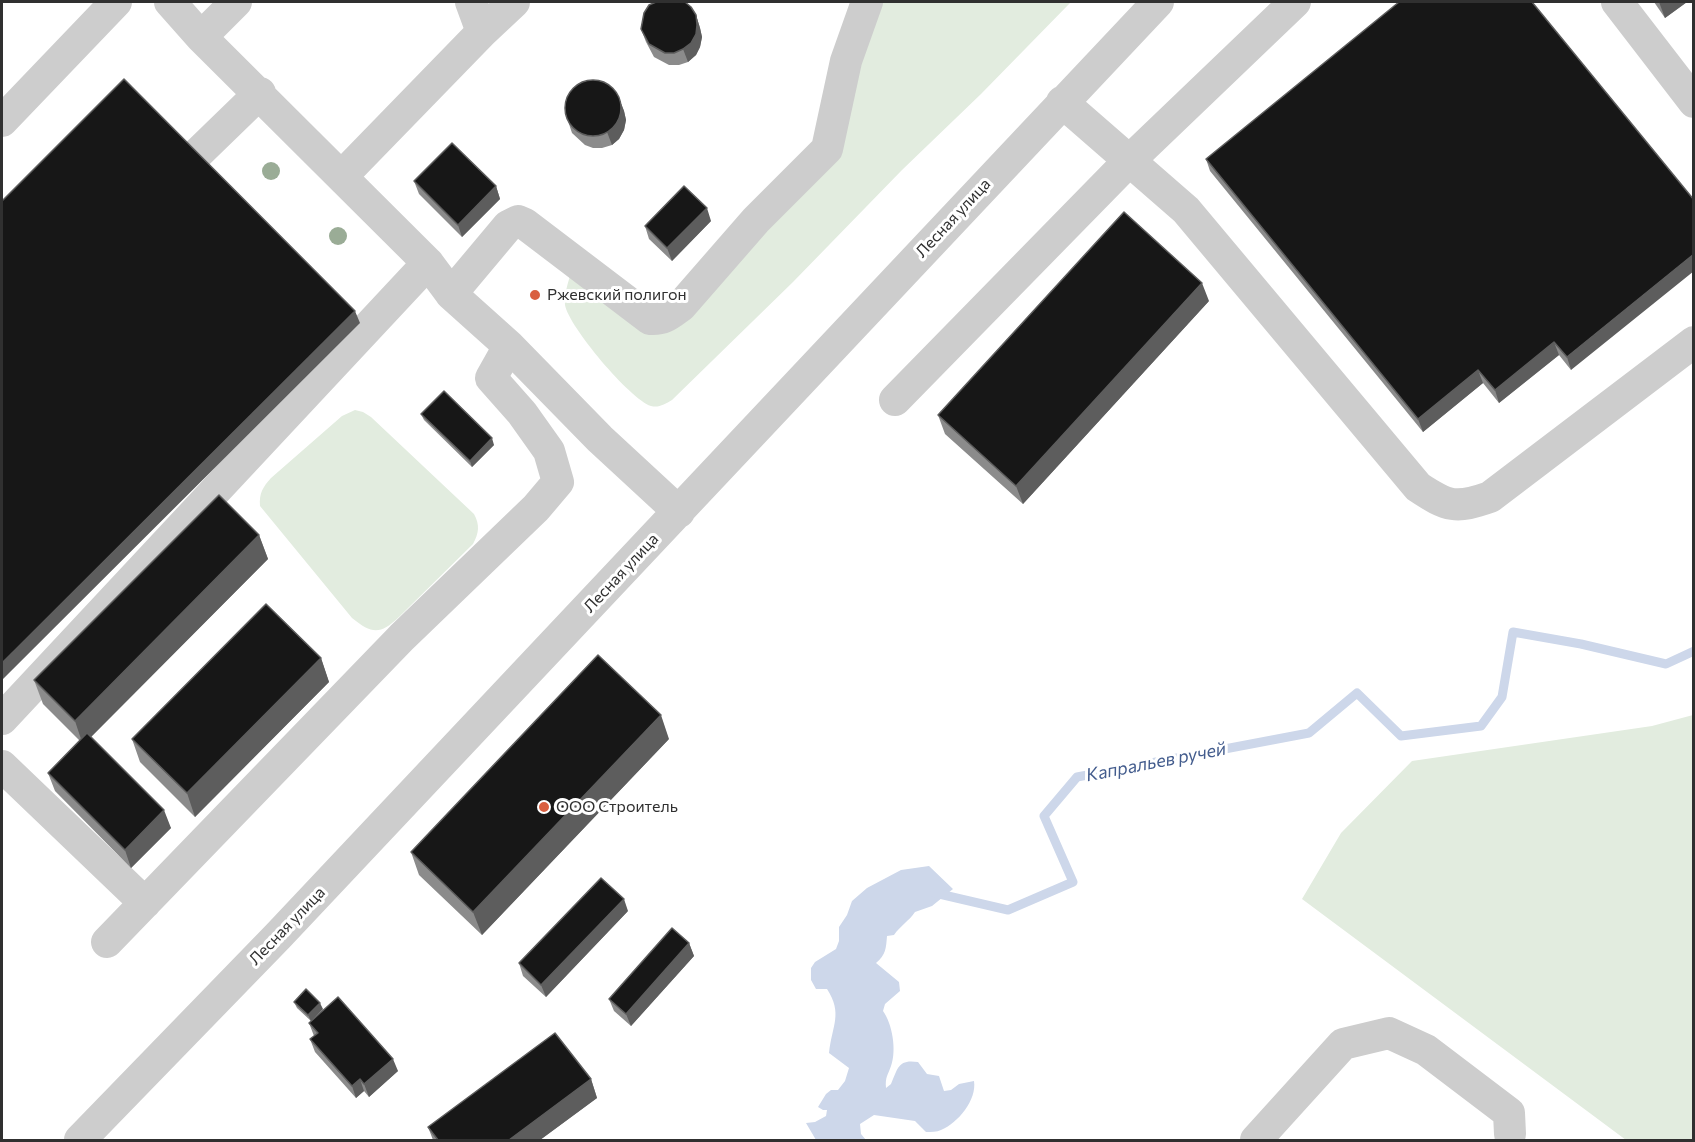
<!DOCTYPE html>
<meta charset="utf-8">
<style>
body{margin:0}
#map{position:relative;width:1695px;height:1142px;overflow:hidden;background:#fff;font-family:Commissioner,sans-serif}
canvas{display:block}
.frame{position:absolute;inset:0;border:3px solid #303030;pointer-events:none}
</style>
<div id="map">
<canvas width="1695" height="1142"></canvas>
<div class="frame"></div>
</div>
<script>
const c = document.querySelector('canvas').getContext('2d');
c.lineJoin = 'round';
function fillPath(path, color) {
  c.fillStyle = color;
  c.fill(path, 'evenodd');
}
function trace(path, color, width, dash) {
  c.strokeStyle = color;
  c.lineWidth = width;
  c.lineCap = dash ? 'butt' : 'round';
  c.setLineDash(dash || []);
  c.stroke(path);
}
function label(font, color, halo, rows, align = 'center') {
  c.font = font + ' Commissioner,sans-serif';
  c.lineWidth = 6;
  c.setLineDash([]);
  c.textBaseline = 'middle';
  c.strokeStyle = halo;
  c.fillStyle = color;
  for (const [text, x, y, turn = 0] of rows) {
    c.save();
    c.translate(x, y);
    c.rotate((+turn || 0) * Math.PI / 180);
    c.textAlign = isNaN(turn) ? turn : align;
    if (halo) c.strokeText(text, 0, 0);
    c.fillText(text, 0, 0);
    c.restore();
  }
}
const green = new Path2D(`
 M 871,2 L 1071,2 L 981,94 L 902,170 L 793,282 L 672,400 C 665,404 659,408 651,406 C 630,399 569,327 565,305 C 564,295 568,282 571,273 L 648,321 L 828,150 Z
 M 355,410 L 363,412 L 371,417 L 474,514 C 480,525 479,533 473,544 L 399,617 C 380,635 372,634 352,618 L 260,506 C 259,493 263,487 271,478 L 342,416 Z
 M 1693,715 L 1693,1140 L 1626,1140 L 1302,899 L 1341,833 L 1412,761 L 1652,726 Z`);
const water = new Path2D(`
 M 929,866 L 953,889 L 932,906 L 915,912 C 909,921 900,926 894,935 L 887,936 C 886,948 886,955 876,963 L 899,982 L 900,991 L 885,1004 L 883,1011 C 892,1023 897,1050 891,1066 C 888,1075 885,1077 886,1088 L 891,1084 C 898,1068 898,1059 918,1062 L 927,1074 L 939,1076 L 944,1091 L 951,1090 L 959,1084 L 974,1081 C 977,1100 958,1123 941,1130 C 937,1132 931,1132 926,1132 L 915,1121 L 874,1115 L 860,1124 L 861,1134 L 866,1140 L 816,1140 L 806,1123 L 815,1122 L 826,1116 L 827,1110 L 823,1110 L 818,1107 L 826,1094 L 831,1090 L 838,1090 L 845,1081 L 849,1068 L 829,1053 C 832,1025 843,1014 827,989 L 816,989 L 811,980 L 811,968 L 815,962 L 836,949 L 839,941 L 839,927 L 847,915 L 852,901 L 867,888 L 901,870 Z`);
const stream = new Path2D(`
 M 935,893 L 1008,910 L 1073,882 L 1044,816 L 1077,777 L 1309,733 L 1357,693 L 1401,736 L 1481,726 L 1502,697 L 1513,632 L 1581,644 L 1666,664 L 1694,651`);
const minor = new Path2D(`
 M 170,2 L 201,37 L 428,263 L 451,294 L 509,346 L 600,439 L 679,512
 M 1617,2 L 1694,102
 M 482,32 L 514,2
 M 201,37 L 236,2
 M 1062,102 L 1186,210 L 1418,487 C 1448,507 1456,509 1490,497 L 1694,342
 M 2,121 L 116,2
 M 194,157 L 260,93
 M 342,176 L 482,32 L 471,2
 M 451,294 L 508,226 L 518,221 L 525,224 L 650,319 C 664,320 670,314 681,306 L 756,220 L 827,149 L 846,61 L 867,2
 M 895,400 L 1130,160 L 1295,2
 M 2,719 L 428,263
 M 2,766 L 145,903
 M 107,942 L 402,637 L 536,508 L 558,482 L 549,451 L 522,413 L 491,378 L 509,346
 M 80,1140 L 278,936 L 1158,2
 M 1256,1140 L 1343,1044 L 1389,1033 L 1426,1050 L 1509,1113 L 1510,1134`);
const trees = [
 [271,171],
 [338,236]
];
const wall = new Path2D(`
 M 1532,2 L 1571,370 L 1559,355 L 1499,403 L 1483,383 L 1423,432 L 1210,171 L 1206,159 Z
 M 1654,2 L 1687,2 L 1665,18 Z
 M 696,15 L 700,28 L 702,37 L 700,47 L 696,55 L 688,62 L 679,65 L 669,65 L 654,57 L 646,42 L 641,29 Z
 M 619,98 L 624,111 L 626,120 L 624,130 L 619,139 L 612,145 L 602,148 L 593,148 L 585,145 L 572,133 L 568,121 Z
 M 414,181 L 496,186 L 500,199 L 462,237 L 419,194 Z
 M 711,221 L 672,261 L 649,239 L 645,226 Z
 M 1209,301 L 1023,504 L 945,434 L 938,415 Z
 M 421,414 L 494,445 L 472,467 L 424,420 Z
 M 259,535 L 268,559 L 91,737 L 171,828 L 131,868 L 55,791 L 48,773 L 80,741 L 43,704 L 34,680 Z
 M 321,658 L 329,682 L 195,817 L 140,762 L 132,739 Z
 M 669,739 L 482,935 L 419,875 L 411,852 Z
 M 628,911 L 546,997 L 523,976 L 519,963 Z
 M 689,943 L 694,956 L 631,1026 L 614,1011 L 609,999 Z
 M 294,1002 L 323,1009 L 311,1021 L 297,1008 Z
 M 309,1023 L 398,1071 L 369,1097 L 364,1091 L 356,1098 L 315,1052 L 310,1039 L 314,1036 Z
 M 591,1079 L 597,1098 L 540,1140 L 433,1140 L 428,1127 Z`);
const shadedWall = new Path2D(`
 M 1659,2 L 1687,2 L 1665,18 Z
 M 696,15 L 700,28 L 702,37 L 700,47 L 696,55 L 688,62 L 683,49 Z
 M 619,98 L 624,111 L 626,120 L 624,130 L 619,139 L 612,145 L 607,132 Z
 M 496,186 L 500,199 L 462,237 L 458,225 Z
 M 707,208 L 711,221 L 672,261 L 667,248 Z
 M 1694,254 L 1694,271 L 1571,370 L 1567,357 Z
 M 1202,283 L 1209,301 L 1023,504 L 1016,486 Z
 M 355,311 L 360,323 L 2,680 L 2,663 Z
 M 1554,342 L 1559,355 L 1499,403 L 1495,390 Z
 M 1478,370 L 1483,383 L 1423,432 L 1418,419 Z
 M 492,438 L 494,445 L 472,467 L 470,461 Z
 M 259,535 L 268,559 L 83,745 L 75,721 Z
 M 321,658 L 329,682 L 195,817 L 187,793 Z
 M 661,715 L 669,739 L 482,935 L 473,912 Z
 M 164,810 L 171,828 L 131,868 L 125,850 Z
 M 624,899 L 628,911 L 546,997 L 541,985 Z
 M 689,943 L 694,956 L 631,1026 L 626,1014 Z
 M 320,1003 L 323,1009 L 311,1021 L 308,1015 Z
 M 393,1059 L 398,1071 L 369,1097 L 364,1084 Z
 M 360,1079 L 364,1091 L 356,1098 L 352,1086 Z
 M 591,1079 L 597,1098 L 540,1140 L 509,1140 Z`);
const building = new Path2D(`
 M 656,2 L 685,2 L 691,7 L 696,15 L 697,25 L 696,34 L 691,43 L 683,49 L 674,53 L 665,53 L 649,44 L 641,29 L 644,13 L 649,5 Z
 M 1399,2 L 1532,2 L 1694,200 L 1694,254 L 1567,357 L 1554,342 L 1495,390 L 1478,370 L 1418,419 L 1206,159 Z
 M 124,79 L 355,311 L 2,663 L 2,201 Z
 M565 108a28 28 0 1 1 56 0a28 28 0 1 1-56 0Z
 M 452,143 L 496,186 L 458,225 L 414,181 Z
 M 684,186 L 707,208 L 667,248 L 645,226 Z
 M 1124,212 L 1202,283 L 1016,486 L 938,415 Z
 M 444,391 L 492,438 L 470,461 L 421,414 Z
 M 219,495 L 259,535 L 75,721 L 34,680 Z
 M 266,604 L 321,658 L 187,793 L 132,739 Z
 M 598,655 L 661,715 L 473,912 L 411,852 Z
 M 87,733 L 164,810 L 125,850 L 48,773 Z
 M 601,878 L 624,899 L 541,985 L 519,963 Z
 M 672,928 L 689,943 L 626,1014 L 609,999 Z
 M 306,989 L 320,1003 L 308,1015 L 294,1002 Z
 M 338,997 L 393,1059 L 364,1084 L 360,1079 L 352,1086 L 310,1039 L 318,1033 L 309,1023 Z
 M 555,1033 L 591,1079 L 509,1140 L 438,1140 L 428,1127 Z`);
const markers = [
 [535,295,6,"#d95f40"],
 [544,807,6,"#d95f40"]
];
const streetNames = [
 ["Лесная улица",953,218,-47],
 ["Лесная улица",621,573,-47],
 ["Лесная улица",287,926,-46]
];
const poiNames = [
 ["Ржевский полигон",547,295],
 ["ООО Строитель",556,807]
];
const waterNames = [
 ["Капральев ручей",1156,762,-11]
];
fillPath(green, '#e2ecdf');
fillPath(water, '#cdd7ea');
trace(stream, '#cdd7ea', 9);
trace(minor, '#cdcdcd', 32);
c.fillStyle = '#9aac96';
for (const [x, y] of trees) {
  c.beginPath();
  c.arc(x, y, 9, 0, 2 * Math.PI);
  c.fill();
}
fillPath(wall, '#8b8b8b');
fillPath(shadedWall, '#5d5d5d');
fillPath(building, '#171717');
trace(building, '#5d5d5d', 1.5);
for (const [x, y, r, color] of markers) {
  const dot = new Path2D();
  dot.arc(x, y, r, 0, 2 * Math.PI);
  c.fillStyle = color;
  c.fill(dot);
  trace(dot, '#fff', 2);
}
label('16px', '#303030', '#fff', streetNames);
label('16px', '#303030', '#fff', poiNames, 'left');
label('italic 18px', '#435c8d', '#fff', waterNames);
</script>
